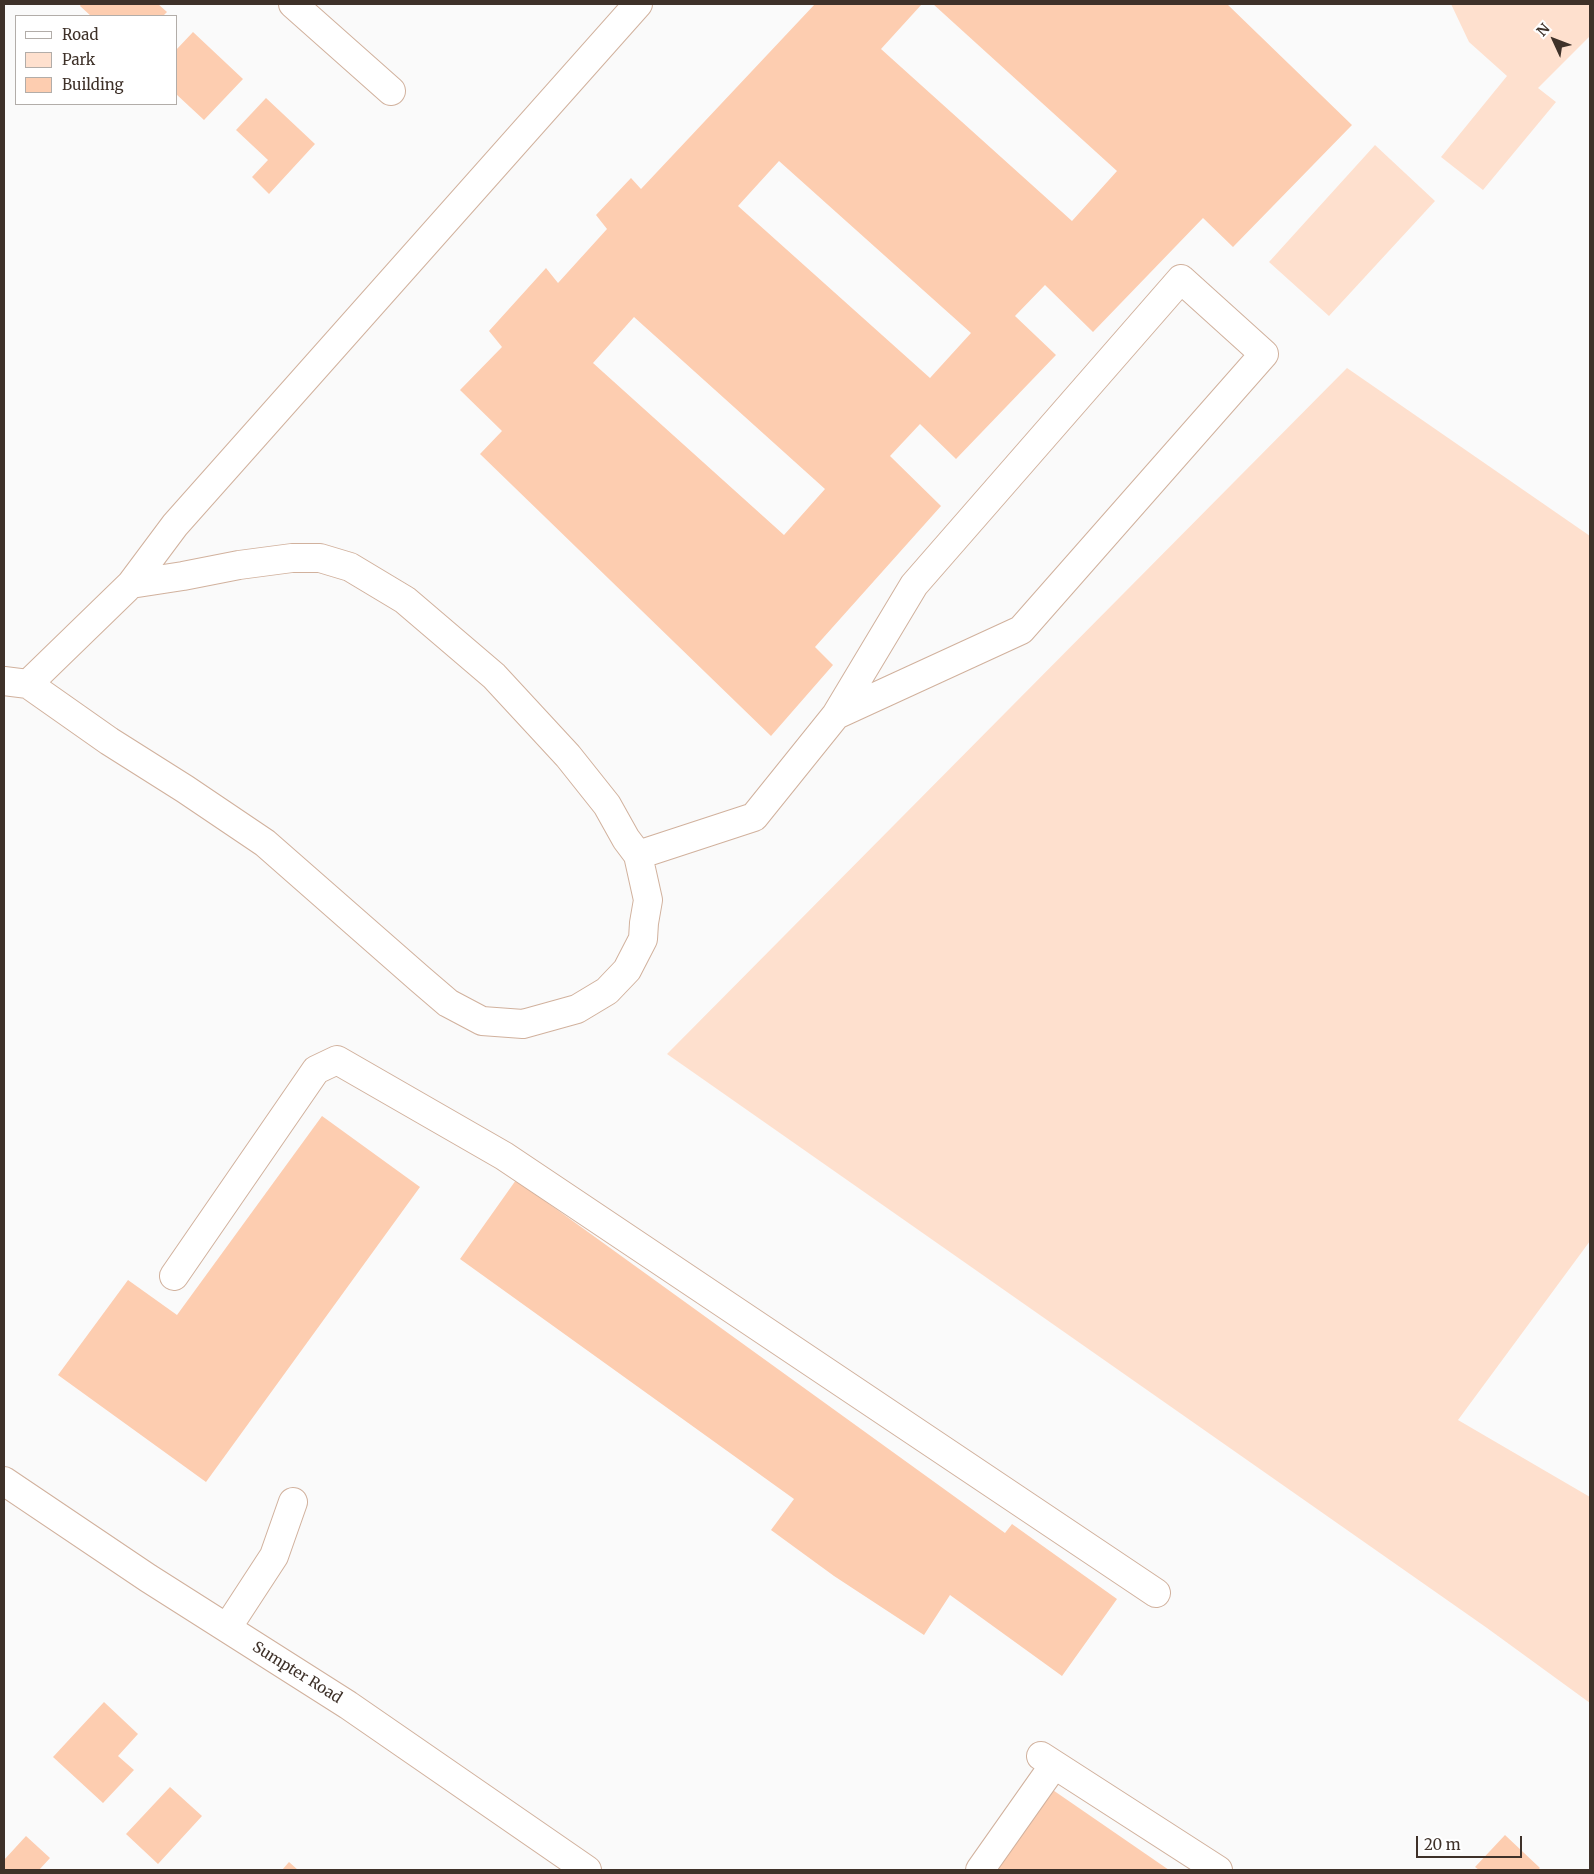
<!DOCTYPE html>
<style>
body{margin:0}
#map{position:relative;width:1594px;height:1874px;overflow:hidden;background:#fafafa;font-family:Merriweather,serif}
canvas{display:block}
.frame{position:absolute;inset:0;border:5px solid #3e3129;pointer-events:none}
.legend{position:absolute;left:15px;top:15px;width:162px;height:90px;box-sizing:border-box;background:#fff;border:1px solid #b2ada9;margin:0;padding:6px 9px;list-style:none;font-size:15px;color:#3e3129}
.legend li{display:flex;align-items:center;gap:10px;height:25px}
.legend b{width:25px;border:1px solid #b2ada9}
.north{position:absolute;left:1529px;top:15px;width:50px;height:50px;-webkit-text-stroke:4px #fff;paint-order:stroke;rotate:313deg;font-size:14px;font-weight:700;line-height:20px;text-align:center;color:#3e3129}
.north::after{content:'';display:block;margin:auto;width:18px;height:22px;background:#3e3129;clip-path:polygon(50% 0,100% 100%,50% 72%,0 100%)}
.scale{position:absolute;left:1416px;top:1836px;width:106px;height:22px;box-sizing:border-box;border:2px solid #3e3129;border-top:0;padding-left:6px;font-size:15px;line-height:18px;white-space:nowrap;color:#3e3129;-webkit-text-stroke:4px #fff;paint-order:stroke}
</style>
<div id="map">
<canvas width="1594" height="1874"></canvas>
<div class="frame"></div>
<ul class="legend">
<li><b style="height:6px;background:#fff"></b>Road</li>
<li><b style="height:14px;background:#fee0ce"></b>Park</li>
<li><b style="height:14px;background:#fdcdb0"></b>Building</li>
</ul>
<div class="north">N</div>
<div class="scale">20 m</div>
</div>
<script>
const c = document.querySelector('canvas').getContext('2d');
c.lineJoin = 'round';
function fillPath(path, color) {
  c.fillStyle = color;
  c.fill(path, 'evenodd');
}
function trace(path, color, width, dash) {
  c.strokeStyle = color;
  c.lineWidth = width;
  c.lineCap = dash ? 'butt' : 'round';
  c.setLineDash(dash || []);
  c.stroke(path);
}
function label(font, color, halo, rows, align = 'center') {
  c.font = font + ' Merriweather,serif';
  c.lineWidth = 4.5;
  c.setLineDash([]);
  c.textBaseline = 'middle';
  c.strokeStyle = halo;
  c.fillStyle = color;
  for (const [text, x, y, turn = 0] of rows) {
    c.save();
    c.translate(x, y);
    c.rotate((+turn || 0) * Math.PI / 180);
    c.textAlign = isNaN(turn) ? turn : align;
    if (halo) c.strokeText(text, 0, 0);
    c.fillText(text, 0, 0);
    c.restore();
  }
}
const green = new Path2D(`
 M 1451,4 L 1590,4 L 1590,36 L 1538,88 L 1556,102 L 1483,190 L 1441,157 L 1507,76 L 1469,42 Z
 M 1375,145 L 1435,201 L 1329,316 L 1269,262 Z
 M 1347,368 L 1590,536 L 1590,1241 L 1458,1420 L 1590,1497 L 1590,1703 L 1487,1628 L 667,1054 Z`);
const building = new Path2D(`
 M 81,4 L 158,4 L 167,12 L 163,16 L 91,16 L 80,6 Z
 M 815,4 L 922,4 L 881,49 L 1072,221 L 1117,171 L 933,4 L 1227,4 L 1352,125 L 1233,247 L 1203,218 L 1093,332 L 1045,285 L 1015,316 L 1056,355 L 956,459 L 920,424 L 890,456 L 941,506 L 815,647 L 833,665 L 771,736 L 480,454 L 502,431 L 460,390 L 502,347 L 489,331 L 546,268 L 558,283 L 607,229 L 596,215 L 631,178 L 641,189 ZM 779,161 L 971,333 L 930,378 L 738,206 ZM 634,317 L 825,489 L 784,535 L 593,363 Z
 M 193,32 L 243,79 L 204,120 L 176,94 L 176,50 Z
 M 266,98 L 315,144 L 269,194 L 252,177 L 268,160 L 236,130 Z
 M 322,1116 L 420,1187 L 206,1482 L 58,1375 L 128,1280 L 177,1315 Z
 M 516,1180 L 1005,1533 L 1012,1524 L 1117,1599 L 1062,1676 L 950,1595 L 924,1635 L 834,1576 L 771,1530 L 794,1499 L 460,1259 Z
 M 104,1702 L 138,1734 L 118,1756 L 134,1770 L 103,1803 L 53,1757 Z
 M 1047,1786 L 1169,1870 L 997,1870 L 991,1866 Z
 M 170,1787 L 202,1816 L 158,1864 L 126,1834 Z
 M 1505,1835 L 1540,1868 L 1538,1870 L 1479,1870 L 1475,1867 Z
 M 26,1836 L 50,1858 L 39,1870 L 4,1870 L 4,1860 Z
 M 289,1862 L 298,1870 L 282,1870 Z`);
const minor = new Path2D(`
 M 293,4 L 391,91
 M 292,558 L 320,558 L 350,567 L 405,600 L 494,676 L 568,756 L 607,805 L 626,839 L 638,855 L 648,900 L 644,923 L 643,939 L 627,970 L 607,991 L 577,1009 L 523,1024 L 482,1021 L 448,1003 L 420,979 L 265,843 L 185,789 L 109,741 L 28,684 L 131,584 L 183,576 L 239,565 Z
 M 131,584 L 175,525 L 638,4
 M 4,681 L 28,684
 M 638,855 L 754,817 L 836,715 L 914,585 L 1181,279 L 1264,354 L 1021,630 L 836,715
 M 174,1276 L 316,1070 L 337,1060 L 504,1156 L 1156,1593
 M 4,1481 L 148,1578 L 348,1705 L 587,1870
 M 227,1628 L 274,1556 L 293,1502
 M 1041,1756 L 1218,1870
 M 980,1870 L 1054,1765`);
const streetNames = [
 ["Sumpter Road",297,1673,32]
];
fillPath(green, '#fee0ce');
fillPath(building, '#fdcdb0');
trace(minor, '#d1b19d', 30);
trace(minor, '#fff', 28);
label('15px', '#3e3129', '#fff', streetNames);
</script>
